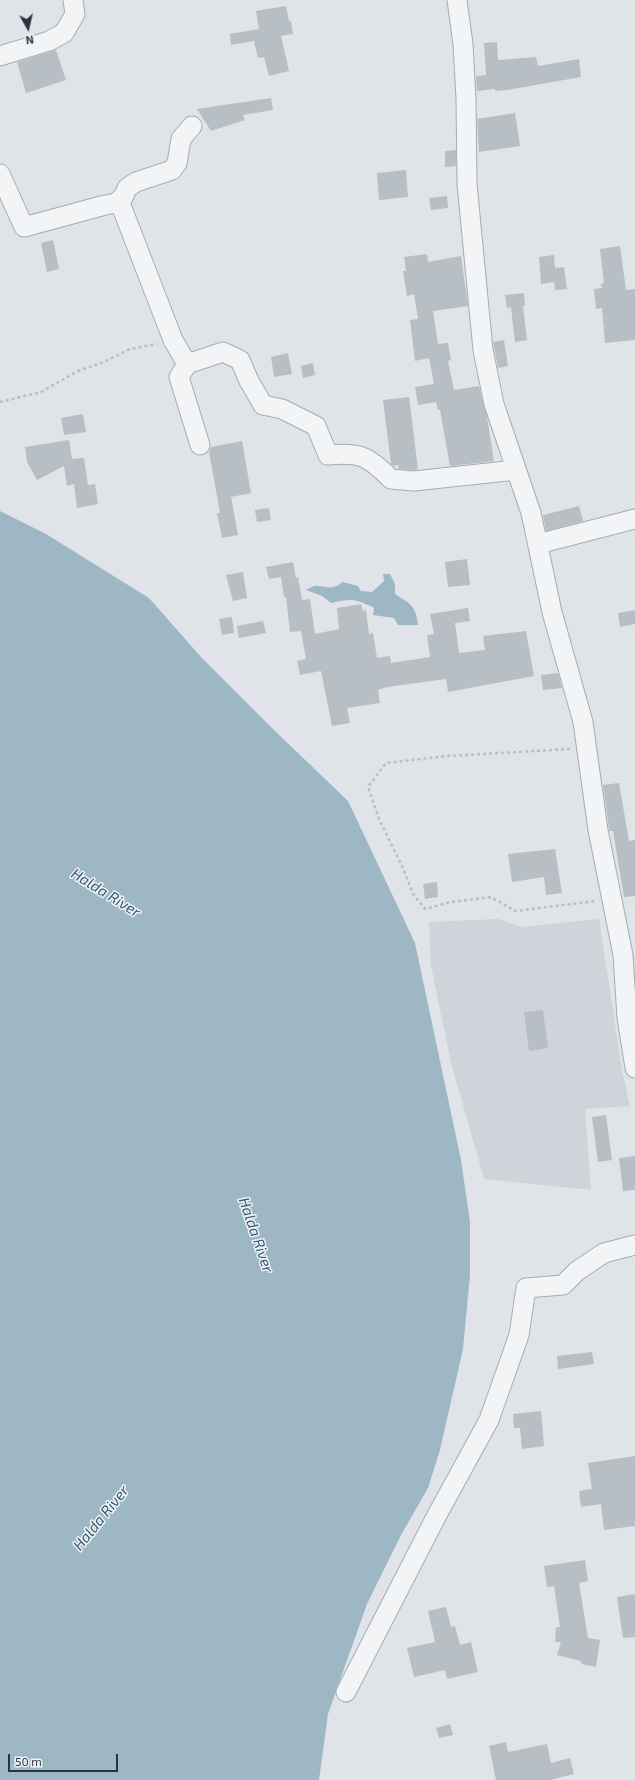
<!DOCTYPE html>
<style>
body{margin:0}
#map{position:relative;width:635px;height:1780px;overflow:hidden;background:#e0e4e8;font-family:"Exo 2",sans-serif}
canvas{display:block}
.north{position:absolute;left:8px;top:8px;width:40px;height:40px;-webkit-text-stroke:3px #eff3f5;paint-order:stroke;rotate:172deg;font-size:11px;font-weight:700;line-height:16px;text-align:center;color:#29343e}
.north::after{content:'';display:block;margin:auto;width:14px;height:18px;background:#29343e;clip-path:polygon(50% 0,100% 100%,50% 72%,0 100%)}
.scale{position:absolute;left:8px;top:1754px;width:110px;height:18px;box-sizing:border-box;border:2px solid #29343e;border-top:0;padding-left:5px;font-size:12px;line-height:14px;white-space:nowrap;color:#29343e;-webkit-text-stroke:3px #eff3f5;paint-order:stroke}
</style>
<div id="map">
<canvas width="635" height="1780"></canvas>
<div class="north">N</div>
<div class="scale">50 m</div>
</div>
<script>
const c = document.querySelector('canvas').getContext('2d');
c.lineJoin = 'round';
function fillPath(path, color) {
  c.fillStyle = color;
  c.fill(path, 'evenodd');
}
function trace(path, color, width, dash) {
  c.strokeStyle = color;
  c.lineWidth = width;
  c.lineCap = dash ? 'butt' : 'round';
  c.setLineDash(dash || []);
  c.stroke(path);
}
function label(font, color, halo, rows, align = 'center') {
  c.font = font + ' "Exo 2",sans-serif';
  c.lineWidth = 3;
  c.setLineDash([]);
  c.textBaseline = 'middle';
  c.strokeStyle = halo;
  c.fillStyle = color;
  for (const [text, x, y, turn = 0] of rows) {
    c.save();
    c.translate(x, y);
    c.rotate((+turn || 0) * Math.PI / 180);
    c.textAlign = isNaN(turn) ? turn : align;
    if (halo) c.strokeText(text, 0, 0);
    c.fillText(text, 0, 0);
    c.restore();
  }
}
const built = new Path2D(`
 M 498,919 L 522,927 L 599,919 L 622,1070 L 630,1106 L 585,1109 L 591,1190 L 484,1179 L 451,1063 L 431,966 L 429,922 Z`);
const water = new Path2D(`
 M 0,511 L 46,534 L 149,598 L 201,657 L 274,730 L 348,801 L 415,943 L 461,1160 L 470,1222 L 470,1275 L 463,1349 L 440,1450 L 428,1488 L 401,1535 L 367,1604 L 328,1714 L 319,1780 L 0,1780 Z
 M 383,574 L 390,574 L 395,584 L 395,594 C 411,604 416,606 418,625 L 398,625 L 394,618 L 373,615 L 374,608 C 357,599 350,598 331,603 L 322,596 L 306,590 C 310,588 314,585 318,586 C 328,587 334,590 342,582 L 358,586 L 361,591 L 372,592 L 384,581 Z`);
const building = new Path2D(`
 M 286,6 L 289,21 L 291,21 L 293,34 L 281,36 L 289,71 L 269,76 L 264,57 L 258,58 L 254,41 L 231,45 L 230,34 L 259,29 L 256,11 Z
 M 497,42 L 498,60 L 536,57 L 538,66 L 579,59 L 581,77 L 507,90 L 495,91 L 495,89 L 477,91 L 476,76 L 486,75 L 484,43 Z
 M 56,50 L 66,80 L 26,93 L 17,62 Z
 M 271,98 L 273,110 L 243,115 L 245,120 L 211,131 L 197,109 Z
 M 515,113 L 520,146 L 479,152 L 477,119 Z
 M 456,150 L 456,166 L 445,167 L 445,151 Z
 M 406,170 L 408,197 L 379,200 L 377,173 Z
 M 447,196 L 448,208 L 431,210 L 429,198 Z
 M 53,240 L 59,269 L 47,272 L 41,243 Z
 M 620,246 L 626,290 L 635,289 L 635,340 L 605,343 L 602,308 L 596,309 L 594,289 L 602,288 L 601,284 L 604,283 L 600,249 Z
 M 427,254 L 428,262 L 461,256 L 468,306 L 433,311 L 438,344 L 448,343 L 451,360 L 448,361 L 454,390 L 479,386 L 487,417 L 494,461 L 450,466 L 440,410 L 438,410 L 436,402 L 418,405 L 415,387 L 434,384 L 429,358 L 415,361 L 410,320 L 418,319 L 414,294 L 407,296 L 403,271 L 406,271 L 404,257 Z
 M 554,255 L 555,268 L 564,267 L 567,289 L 555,290 L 554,282 L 541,284 L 539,257 Z
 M 524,293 L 525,305 L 523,306 L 527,340 L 515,342 L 511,307 L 507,308 L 505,295 Z
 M 504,340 L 508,366 L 498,368 L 493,342 Z
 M 288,353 L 292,374 L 274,377 L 271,357 Z
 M 313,363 L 315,375 L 303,378 L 301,366 Z
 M 409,397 L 418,469 L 414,470 L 399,469 L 398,465 L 394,466 L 391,464 L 383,400 Z
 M 83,414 L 86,432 L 64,435 L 61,418 Z
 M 69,440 L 72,459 L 84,458 L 88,485 L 95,484 L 98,504 L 77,508 L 74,484 L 67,486 L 64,466 L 37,480 L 27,462 L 25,447 Z
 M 242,441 L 251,493 L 231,497 L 238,535 L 222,538 L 217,513 L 220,513 L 209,452 L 211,447 Z
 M 579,506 L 583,521 L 546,531 L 543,515 Z
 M 269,508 L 271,520 L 257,522 L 255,510 Z
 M 467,559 L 470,585 L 448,587 L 445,562 Z
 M 293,562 L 296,578 L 298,577 L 302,600 L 310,599 L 315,634 L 339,629 L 337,608 L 361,604 L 363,611 L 366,610 L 369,634 L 373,633 L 377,658 L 390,656 L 391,663 L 430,657 L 427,635 L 434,634 L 430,614 L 468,608 L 470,621 L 455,623 L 459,653 L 485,650 L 483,636 L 526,631 L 534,676 L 448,692 L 446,679 L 387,687 L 378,690 L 380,703 L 347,708 L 350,723 L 332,726 L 321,671 L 300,675 L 297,661 L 306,659 L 301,631 L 290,632 L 286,597 L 284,597 L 281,577 L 269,579 L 266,567 Z
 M 243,572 L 247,598 L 233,601 L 226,575 Z
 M 635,610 L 635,624 L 620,627 L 618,613 Z
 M 232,617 L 234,633 L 222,635 L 219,619 Z
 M 263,621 L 266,633 L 239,638 L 237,626 Z
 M 558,673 L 562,688 L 543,690 L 541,675 Z
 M 619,783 L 629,841 L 635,840 L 635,896 L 624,897 L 613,831 L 609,831 L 609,828 L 603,785 Z
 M 555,849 L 562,893 L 546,895 L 544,877 L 512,882 L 508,854 Z
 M 437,882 L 438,897 L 425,899 L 423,884 Z
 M 543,1010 L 548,1048 L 529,1051 L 524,1012 Z
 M 606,1115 L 612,1160 L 598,1162 L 592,1117 Z
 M 635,1156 L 635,1190 L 623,1191 L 619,1158 Z
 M 592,1352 L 594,1364 L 558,1369 L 557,1356 Z
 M 541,1411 L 544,1446 L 522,1449 L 520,1428 L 514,1428 L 513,1414 Z
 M 635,1456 L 635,1526 L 604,1530 L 601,1504 L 581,1507 L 579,1491 L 592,1489 L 588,1463 Z
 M 585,1560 L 588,1581 L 579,1583 L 588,1638 L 600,1640 L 596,1667 L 581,1664 L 581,1661 L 557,1655 L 561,1642 L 555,1642 L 556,1627 L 560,1627 L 554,1586 L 547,1587 L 544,1566 Z
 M 635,1594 L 635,1637 L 623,1638 L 617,1597 Z
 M 446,1607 L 451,1627 L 455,1626 L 460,1645 L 471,1642 L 478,1672 L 447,1679 L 445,1670 L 414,1677 L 407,1648 L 435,1642 L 428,1611 Z
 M 450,1724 L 453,1735 L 439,1738 L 436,1728 Z
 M 506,1742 L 508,1752 L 547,1744 L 551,1763 L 570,1758 L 574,1774 L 550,1780 L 496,1780 L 489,1746 Z`);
const path = new Path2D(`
 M 0,402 L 41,392 L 78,371 L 104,362 L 130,349 L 157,344
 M 570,749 L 447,756 L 386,763 L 368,787 L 379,819 L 403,868 L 413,894 L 425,909 L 451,902 L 491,897 L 515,911 L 596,901`);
const minor = new Path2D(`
 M 457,0 L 463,44 L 466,99 L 467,184 L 483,350 L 494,404 L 531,513 L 552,612 L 583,722 L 598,830 L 623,955 L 627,1018 L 635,1068
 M 0,56 L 49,41 L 64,33 L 75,14 L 73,0
 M 0,174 L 24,227 L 105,205 L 116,203 L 122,208 L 173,340 L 187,364
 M 116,203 L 124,196 L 127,188 L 136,182 L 172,170 L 177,163 L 181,139 L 192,126
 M 200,445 L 179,377 L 187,364 L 223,352 L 240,360 L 249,381 L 263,405 L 282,409 L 316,426 L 328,455 C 360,452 368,456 391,479 L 414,481 L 516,470
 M 538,544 L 635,519
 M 346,1692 L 437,1515 L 489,1420 L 519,1335 L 526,1288 L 563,1285 L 577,1271 L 604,1253 L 635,1245`);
const waterNames = [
 ["Halda River",106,893,32],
 ["Halda River",256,1235,71],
 ["Halda River",101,1518,-51]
];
fillPath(built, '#ced4d9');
fillPath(water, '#9db7c5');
fillPath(building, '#b7bec4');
trace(minor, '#a5acb2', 21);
trace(path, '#babec2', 2.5, [3, 3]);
trace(minor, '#f2f4f6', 19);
label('italic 15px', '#36586f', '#eff3f5', waterNames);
</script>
